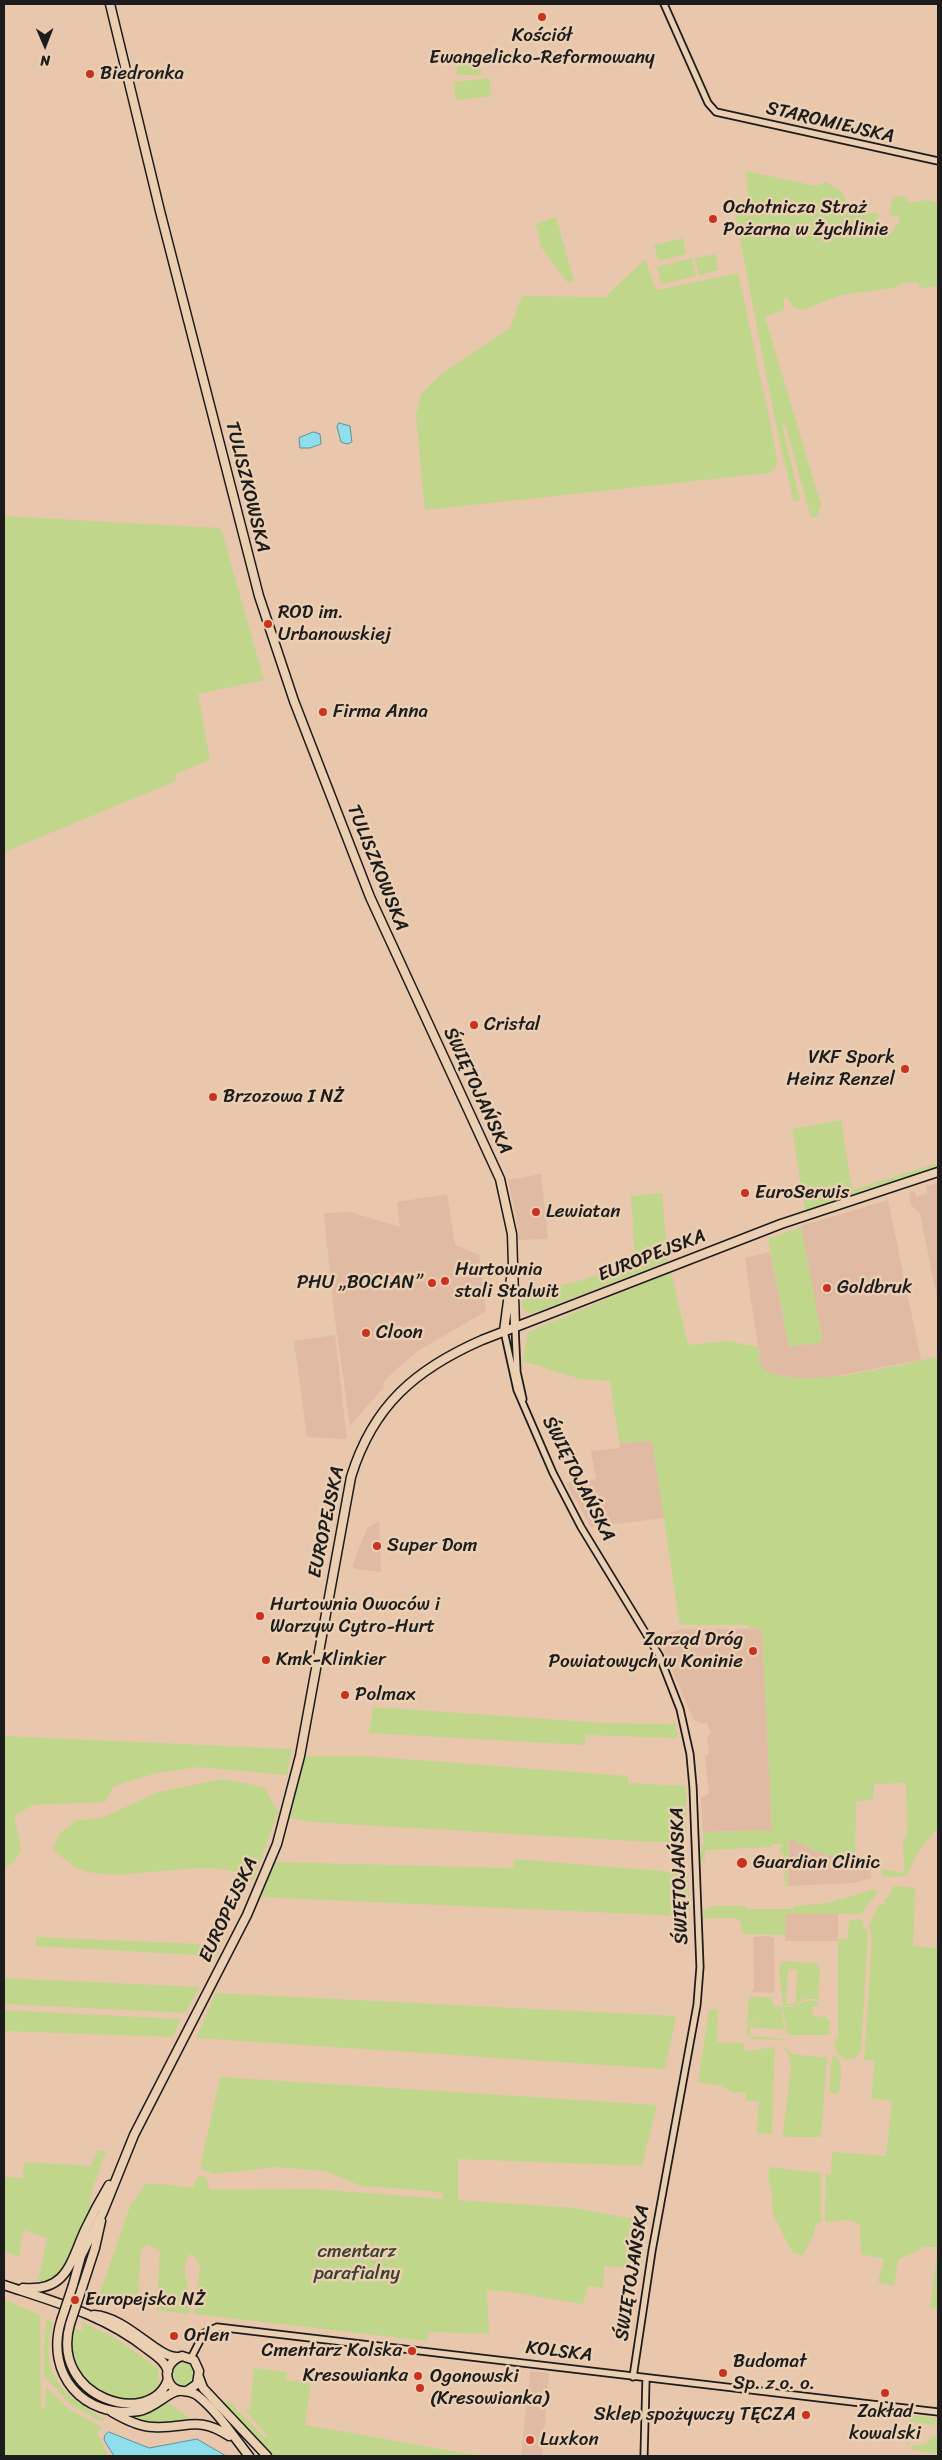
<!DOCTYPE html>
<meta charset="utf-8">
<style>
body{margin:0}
#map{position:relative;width:942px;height:2460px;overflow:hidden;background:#e8c7ad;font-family:Sriracha,sans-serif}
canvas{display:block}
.frame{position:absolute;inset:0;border:5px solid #1c1c1c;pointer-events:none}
.north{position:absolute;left:20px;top:20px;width:50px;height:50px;-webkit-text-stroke:4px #ebcfb2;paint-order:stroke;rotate:179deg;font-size:14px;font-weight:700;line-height:20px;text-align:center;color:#1c1c1c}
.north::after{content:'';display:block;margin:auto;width:18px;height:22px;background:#1c1c1c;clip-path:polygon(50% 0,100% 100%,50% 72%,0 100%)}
</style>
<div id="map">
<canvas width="942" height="2460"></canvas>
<div class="frame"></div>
<div class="north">N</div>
</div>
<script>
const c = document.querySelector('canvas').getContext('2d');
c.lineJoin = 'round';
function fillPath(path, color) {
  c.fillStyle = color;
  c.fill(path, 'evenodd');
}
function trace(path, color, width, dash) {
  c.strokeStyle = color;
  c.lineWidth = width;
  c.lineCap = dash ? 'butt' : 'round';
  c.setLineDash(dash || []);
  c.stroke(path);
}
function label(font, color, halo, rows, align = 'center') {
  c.font = font + ' Sriracha,sans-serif';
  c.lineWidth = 5;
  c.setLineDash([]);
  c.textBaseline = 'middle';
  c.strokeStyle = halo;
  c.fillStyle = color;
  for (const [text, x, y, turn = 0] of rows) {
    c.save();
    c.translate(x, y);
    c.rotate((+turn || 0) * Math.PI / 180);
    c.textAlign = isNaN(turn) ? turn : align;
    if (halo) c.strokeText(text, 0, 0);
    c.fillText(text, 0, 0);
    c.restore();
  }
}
const built = new Path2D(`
 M 541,1174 L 548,1239 L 518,1240 L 518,1226 L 508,1180 Z
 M 938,1183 L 938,1302 L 920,1214 L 911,1205 L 909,1192 L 914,1191 L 917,1197 L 927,1193 L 926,1186 Z
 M 447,1194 L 455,1245 L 479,1255 L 486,1311 L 418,1351 L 400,1366 L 383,1382 L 384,1387 L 350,1426 L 333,1305 L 324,1213 L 350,1212 L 400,1227 L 397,1202 Z
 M 888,1200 L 921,1360 L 819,1379 L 795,1379 L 773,1374 L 761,1368 L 745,1258 L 770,1252 L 789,1347 L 822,1342 L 801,1226 Z
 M 335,1335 L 347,1439 L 307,1437 L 294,1341 Z
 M 652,1441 L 664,1518 L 591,1527 L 566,1483 L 596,1479 L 591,1451 L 620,1448 L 619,1443 Z
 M 379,1521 L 381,1572 L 355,1569 L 352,1566 L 367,1528 Z
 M 681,1629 L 762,1629 L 772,1830 L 703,1832 L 701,1798 L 709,1794 L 705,1756 L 709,1754 L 707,1736 L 711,1734 L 707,1723 L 700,1723 L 693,1719 L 658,1637 Z
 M 789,1838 L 813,1850 L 871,1869 L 871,1878 L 854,1883 L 788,1886 Z
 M 785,1914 L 838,1914 L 838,1941 L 785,1941 Z
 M 768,1936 L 774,1938 L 775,1991 L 772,1993 L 750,1992 L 754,1989 L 753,1937 Z
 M 530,2371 L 549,2373 L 542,2456 L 521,2456 Z`);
const green = new Path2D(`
 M 457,61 L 481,61 L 481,75 L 457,75 Z
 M 489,78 L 491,96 L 456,100 L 454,82 Z
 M 746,171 L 816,186 L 826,182 L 844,194 L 848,213 L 878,213 L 880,234 L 892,233 L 900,220 L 899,216 L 889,216 L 893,197 L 903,196 L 910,203 L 926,200 L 938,203 L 938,286 L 920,288 L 918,282 L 903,283 L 894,288 L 841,295 L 803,310 L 793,307 L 787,297 L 784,298 L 784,310 L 765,317 L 821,505 L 817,517 L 811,518 L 785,424 L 782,425 L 800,500 L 794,502 L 777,430 L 733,202 L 748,199 Z
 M 556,217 L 574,281 L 568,283 L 541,247 L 536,224 Z
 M 683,238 L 686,254 L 658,261 L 654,245 Z
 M 715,254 L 719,270 L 699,275 L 695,258 Z
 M 692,258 L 696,276 L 661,284 L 657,267 Z
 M 645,259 L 656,290 L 738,273 L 772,431 L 777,460 L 775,468 L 769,473 L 425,510 L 416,415 L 421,394 L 440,375 L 510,328 L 522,296 L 605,297 Z
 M 4,516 L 221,528 L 264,680 L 198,694 L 210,760 L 175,774 L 176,781 L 4,852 Z
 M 841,1120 L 852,1190 L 938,1163 L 938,1168 L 863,1190 L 805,1211 L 792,1129 Z
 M 662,1193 L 668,1261 L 531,1314 L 523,1309 L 521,1288 L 564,1285 L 620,1269 L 620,1266 L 635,1261 L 631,1196 Z
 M 801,1227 L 823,1342 L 789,1347 L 768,1239 Z
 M 671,1272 L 688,1345 L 729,1341 L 758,1347 L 761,1368 C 804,1393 890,1365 938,1357 L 938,1827 L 916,1855 L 907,1876 L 883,1877 L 881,1869 L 904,1873 L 903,1840 L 907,1835 L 906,1783 L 874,1784 L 873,1800 L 856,1801 L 855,1864 L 813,1850 L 789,1838 L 787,1887 L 781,1887 L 785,1885 L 783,1852 L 779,1852 L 782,1844 L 773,1844 L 773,1847 L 705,1850 L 705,1861 L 701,1861 L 701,1845 L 704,1845 L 703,1832 L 772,1830 L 762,1629 L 748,1628 L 748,1625 L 680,1625 L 652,1441 L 619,1443 L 610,1381 L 580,1379 L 523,1361 L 528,1332 Z
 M 373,1707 L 605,1723 L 675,1724 L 678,1738 L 586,1735 L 584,1745 L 369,1733 Z
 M 4,1736 L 292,1749 L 287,1775 L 198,1767 L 153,1774 L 114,1786 L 105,1802 L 33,1805 L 14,1816 L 21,1849 L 15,1861 L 7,1867 L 4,1866 Z
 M 304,1756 L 364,1756 L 628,1776 L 628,1783 L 686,1786 L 686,1842 L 652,1842 L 310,1822 L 289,1818 Z
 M 222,1779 L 264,1787 L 278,1812 L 253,1881 C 215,1851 128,1886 82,1870 C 72,1867 62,1856 53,1850 L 58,1835 L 77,1820 L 102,1818 L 158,1792 Z
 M 514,1859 L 662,1871 L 688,1876 L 690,1910 L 683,1912 L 681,1916 L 260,1897 L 275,1862 L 513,1868 Z
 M 899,1886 L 915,1888 L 913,1946 L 938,1948 L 938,2309 L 930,2308 L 938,2247 L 924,2247 L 898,2260 L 894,2286 L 878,2282 L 884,2259 L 861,2254 L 860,2225 L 851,2220 L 825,2222 L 826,2174 L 831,2175 L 832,2152 L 886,2156 L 892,2101 L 871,2098 L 875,2061 L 864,2060 L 872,1937 L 869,1926 L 879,1904 L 883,1905 L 886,1903 L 884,1899 L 887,1898 L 893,1887 Z
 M 875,1889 L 877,1893 L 861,1914 L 786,1914 L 785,1935 L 743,1934 L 740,1921 L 736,1918 L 703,1918 L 704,1911 L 711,1906 L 745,1906 L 746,1909 L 793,1909 L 794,1906 L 828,1903 Z
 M 859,1919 L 864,1922 L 863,1929 L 867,1930 L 868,1934 L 861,2051 L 855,2058 L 846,2060 C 837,2054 834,2049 834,2039 L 838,2039 L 838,1939 L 847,1939 L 849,1920 Z
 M 36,1937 L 222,1945 L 216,1956 L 36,1946 Z
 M 784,1961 L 816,1963 L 820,1970 L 818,1999 L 804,1999 L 794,2006 L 783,2006 L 779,1966 ZM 788,1969 L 798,1970 L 795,2004 L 786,2004 Z
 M 4,1978 L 200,1987 L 185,2013 L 4,2004 Z
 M 216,1993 L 676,2016 L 665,2069 L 196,2038 Z
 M 750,1997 L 771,1997 L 774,2006 L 780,2006 L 773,2012 L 781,2007 L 784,2024 L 773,2020 L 785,2026 L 785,2040 L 751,2039 L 747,2035 L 747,2026 L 760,2019 L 747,2024 L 748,2005 L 760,2012 L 748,2004 ZM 750,2027 L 785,2030 L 785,2039 L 750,2036 Z
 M 805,2001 L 818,2001 L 818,2005 L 812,2007 L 813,2016 L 825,2017 L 830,2021 L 829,2035 L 788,2035 L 782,2007 L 794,2007 Z
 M 4,2010 L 181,2019 L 172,2037 L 4,2031 Z
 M 709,2010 L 718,2010 L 717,2042 L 743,2043 L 745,2051 L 775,2047 L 772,2134 L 757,2133 L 759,2101 L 746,2101 L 746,2093 L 733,2092 L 719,2085 L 698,2082 Z
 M 782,2045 L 792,2054 L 827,2058 L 821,2137 L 787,2137 L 783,2134 L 791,2066 L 789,2055 Z
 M 832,2056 L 838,2058 C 842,2067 842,2083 838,2093 L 833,2094 L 829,2092 Z
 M 220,2077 L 657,2105 L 642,2166 L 458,2159 L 458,2200 L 575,2208 L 622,2217 L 649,2220 L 644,2238 L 642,2269 L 604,2266 L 603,2288 L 588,2286 L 583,2304 C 551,2300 519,2291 487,2290 L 489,2334 L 428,2332 L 427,2341 L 194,2314 L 200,2266 L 195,2257 L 190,2254 C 180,2267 187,2279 189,2293 C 190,2300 189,2307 189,2314 L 157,2310 L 160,2250 L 148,2245 L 141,2250 L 137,2307 L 99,2296 L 131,2204 L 146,2184 L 164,2184 L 192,2188 L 199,2176 L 206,2177 L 210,2190 L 315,2189 L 443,2199 L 442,2193 L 432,2191 L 361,2186 L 325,2171 L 275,2167 L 215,2174 L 200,2168 Z
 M 98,2150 L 106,2151 L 92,2190 L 89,2212 L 68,2260 L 61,2270 L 46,2282 L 38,2281 L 47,2238 L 23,2230 L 19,2257 L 4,2251 L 4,2177 L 23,2178 L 24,2162 L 91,2166 Z
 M 769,2167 L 821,2173 L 821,2223 L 816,2223 L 813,2236 L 803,2255 L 795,2254 L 790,2248 L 773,2214 L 772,2196 L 768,2178 Z
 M 4,2299 L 40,2315 L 41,2408 L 45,2408 L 46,2387 L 69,2409 L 103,2428 L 97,2432 L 108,2456 L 4,2456 Z
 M 47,2319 L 53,2323 C 38,2375 63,2394 104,2419 L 103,2422 L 71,2405 L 44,2376 L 44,2341 Z
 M 81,2321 L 115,2338 L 158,2368 L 159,2390 C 114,2417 61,2380 74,2328 L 83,2332 Z
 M173 2374a11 11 0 1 1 22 0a11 11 0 1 1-22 0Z
 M 254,2368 L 287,2372 L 286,2380 L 311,2383 L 305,2425 L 481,2456 L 273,2456 L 226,2405 L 227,2399 L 265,2438 L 268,2436 L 245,2410 L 250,2409 Z
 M 167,2401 L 192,2420 C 169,2424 148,2426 125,2417 L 126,2414 C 142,2415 155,2411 167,2401 Z
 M 909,2415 L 936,2418 L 935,2425 L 911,2422 L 909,2444 L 906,2445 Z
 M 933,2436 L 938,2436 L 938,2450 L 936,2454 L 911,2449 L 912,2446 L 926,2444 Z`);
const water = new Path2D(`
 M 339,423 L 350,426 L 352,442 L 347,444 L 341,442 L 337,427 Z
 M 314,432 L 320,434 L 321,444 L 310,448 L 300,448 L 299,438 Z
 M 109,2432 L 149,2448 L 197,2439 L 226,2456 L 114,2456 L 104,2440 L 105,2435 Z`);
const minor = new Path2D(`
 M 664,4 L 708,103 L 716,112 L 938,161
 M 515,1327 L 517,1372 L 523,1399
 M 504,1331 L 517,1390 L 553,1473 L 581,1527 L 659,1655 L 680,1709 L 690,1754 L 693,1787 L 700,1967 L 697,2005 L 652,2251 L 633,2377
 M 191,2358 L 204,2333 L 217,2327 L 938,2412
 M 644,2456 L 646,2379`);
const major = new Path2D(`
 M 110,4 L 160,211 L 259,596 L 294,701 L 370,897 L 500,1179 L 512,1234 L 515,1327
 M 504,1331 L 512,1271
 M 4,2285 C 55,2302 104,2315 147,2349 C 155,2355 165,2361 168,2371
 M 73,2285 L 81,2256 L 103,2212 L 134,2135 L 247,1915 L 277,1844 L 300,1756 L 351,1477 C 373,1405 416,1369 482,1340 L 781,1224 L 938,1172
 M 23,2288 C 67,2292 70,2263 85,2230 C 92,2215 100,2200 109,2185
 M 82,2288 L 95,2248 L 101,2221
 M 94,2315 C 127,2317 157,2358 178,2357
 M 61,2321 C 45,2374 83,2419 139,2411 C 155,2408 169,2391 179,2391
 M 70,2324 C 49,2399 152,2429 168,2379
 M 199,2377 L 203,2388 L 267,2456
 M 187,2391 L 197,2384 L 199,2371 L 194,2360 L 182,2356 C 170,2360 163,2372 170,2384 C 177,2395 189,2388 198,2396 C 218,2412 233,2436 249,2456
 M 112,2412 C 124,2419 139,2427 153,2427 C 187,2429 197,2415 229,2436`);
const majorBridge = new Path2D(`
 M 61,2321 L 73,2285
 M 70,2324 L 82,2288`);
const markers = [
 [542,17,5,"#c8321e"],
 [90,74,5,"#c8321e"],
 [713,219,5,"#c8321e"],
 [268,624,5,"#c8321e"],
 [323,712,5,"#c8321e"],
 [474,1025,5,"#c8321e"],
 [905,1069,5,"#c8321e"],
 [213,1097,5,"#c8321e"],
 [745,1193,5,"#c8321e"],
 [536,1212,5,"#c8321e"],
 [445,1281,5,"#c8321e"],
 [432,1283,5,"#c8321e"],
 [827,1288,5,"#c8321e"],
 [366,1333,5,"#c8321e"],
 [377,1546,5,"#c8321e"],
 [260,1616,5,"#c8321e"],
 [753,1651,5,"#c8321e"],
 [266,1660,5,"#c8321e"],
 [345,1695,5,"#c8321e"],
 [742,1863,6,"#c8321e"],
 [75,2300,5,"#c8321e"],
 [174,2336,5,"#c8321e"],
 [412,2351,5,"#c8321e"],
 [723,2373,5,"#c8321e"],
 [418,2376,5,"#c8321e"],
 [420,2388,5,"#c8321e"],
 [885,2393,5,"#c8321e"],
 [806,2415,5,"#c8321e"],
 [530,2440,5,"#c8321e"]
];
const poiNames = [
 ["Kościół",542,36,"center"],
 ["Ewangelicko-Reformowany",542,58,"center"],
 ["Biedronka",100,74],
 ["Ochotnicza Straż",723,208],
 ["Pożarna w Żychlinie",723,230],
 ["ROD im.",278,613],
 ["Urbanowskiej",278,635],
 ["Firma Anna",333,712],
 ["Cristal",484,1025],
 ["VKF Spork",895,1058,"right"],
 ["Heinz Renzel",895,1080,"right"],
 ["Brzozowa I NŻ",223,1097],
 ["EuroSerwis",755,1193],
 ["Lewiatan",546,1212],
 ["Hurtownia",455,1270],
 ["stali Stalwit",455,1292],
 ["PHU „BOCIAN”",422,1283,"right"],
 ["Goldbruk",837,1288],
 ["Cloon",376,1333],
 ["Super Dom",387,1546],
 ["Hurtownia Owoców i",270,1605],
 ["Warzyw Cytro-Hurt",270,1627],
 ["Zarząd Dróg",743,1640,"right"],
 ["Powiatowych w Koninie",743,1662,"right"],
 ["Kmk-Klinkier",276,1660],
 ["Polmax",355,1695],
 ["Guardian Clinic",753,1863],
 ["Europejska NŻ",85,2300],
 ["Orlen",184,2336],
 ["Cmentarz Kolska",402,2351,"right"],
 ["Budomat",733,2362],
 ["Sp. z o. o.",733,2384],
 ["Kresowianka",408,2376,"right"],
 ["Ogonowski",430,2377],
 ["(Kresowianka)",430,2399],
 ["Zakład",885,2412,"center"],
 ["kowalski",885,2434,"center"],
 ["Sklep spożywczy TĘCZA",796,2415,"right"],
 ["Luxkon",540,2440]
];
const streetNames = [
 ["STAROMIEJSKA",830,123,13],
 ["TULISZKOWSKA",247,487,76],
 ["TULISZKOWSKA",377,868,68],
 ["ŚWIĘTOJAŃSKA",477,1091,65],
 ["EUROPEJSKA",652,1256,-21],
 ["ŚWIĘTOJAŃSKA",578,1479,63],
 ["EUROPEJSKA",327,1522,-78],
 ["ŚWIĘTOJAŃSKA",680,1876,-92],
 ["EUROPEJSKA",229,1910,-65],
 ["ŚWIĘTOJAŃSKA",633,2273,-81],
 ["KOLSKA",559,2352,7]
];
const parkNames = [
 ["cmentarz",357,2252],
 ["parafialny",357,2274]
];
fillPath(built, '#e1baa4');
fillPath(green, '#c0d68b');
fillPath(water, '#8fdeec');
trace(water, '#619099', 1);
trace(minor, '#1c1c1c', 9);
trace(major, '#1c1c1c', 11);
trace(minor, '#ebcfb2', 5.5);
trace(major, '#ebcfb2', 8);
trace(majorBridge, '#1c1c1c', 11, []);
trace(majorBridge, '#ebcfb2', 8);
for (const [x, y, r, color] of markers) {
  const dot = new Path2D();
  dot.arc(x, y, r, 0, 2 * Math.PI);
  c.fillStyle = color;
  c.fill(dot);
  trace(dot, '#ebcfb2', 2);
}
label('19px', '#1c1c1c', '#ebcfb2', poiNames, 'left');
label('19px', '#1c1c1c', '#ebcfb2', streetNames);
label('19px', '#3d4132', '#ebcfb2', parkNames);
</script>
